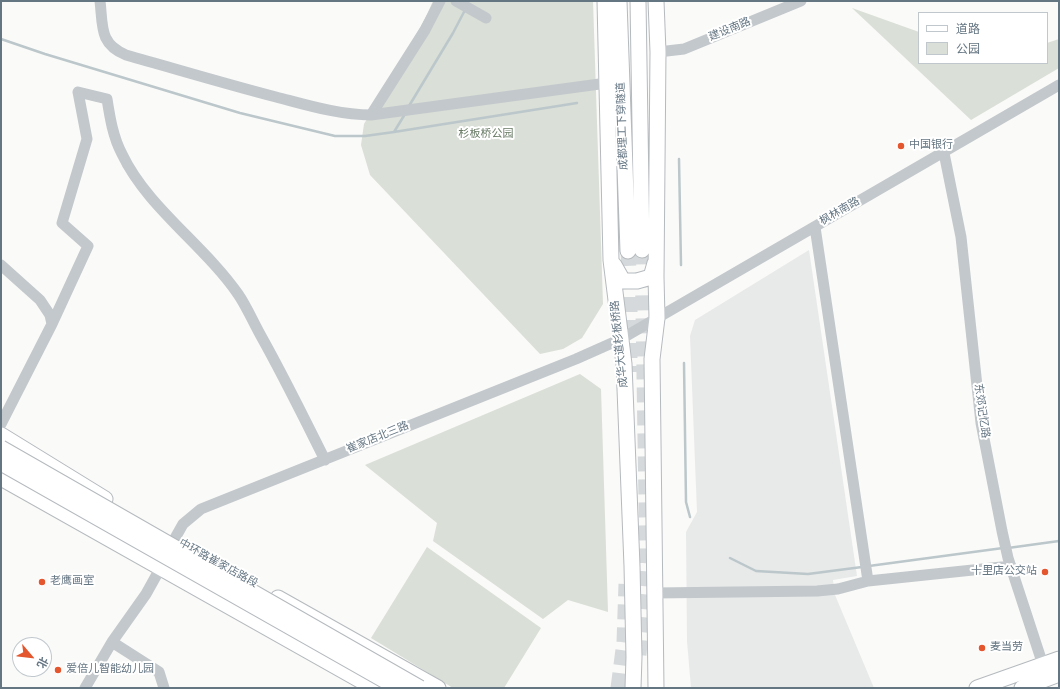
<!DOCTYPE html>
<meta charset="utf-8">
<style>
body{margin:0}
#map{position:relative;width:1060px;height:689px;overflow:hidden;background:#fafaf8;font-family:"Source Sans 3","Noto Sans SC",sans-serif}
canvas{display:block}
.frame{position:absolute;inset:0;border:2px solid #657683;pointer-events:none}
.legend{position:absolute;left:918px;top:12px;width:130px;height:52px;box-sizing:border-box;background:#fff;border:1px solid #c1c8cd;margin:0;padding:5px 7px;list-style:none;font-size:12px;color:#657683}
.legend li{display:flex;align-items:center;gap:8px;height:20px}
.legend b{width:20px;border:1px solid #c1c8cd}
.north{position:absolute;left:12px;top:637px;width:40px;height:40px;box-sizing:border-box;background:#fff;border:1px solid #c1c8cd;border-radius:50%;rotate:118deg;font-size:11px;font-weight:700;line-height:16px;text-align:center;color:#657683}
.north::after{content:'';display:block;margin:auto;width:14px;height:18px;background:#e4572e;clip-path:polygon(50% 0,100% 100%,50% 72%,0 100%)}
</style>
<div id="map">
<canvas width="1060" height="689"></canvas>
<div class="frame"></div>
<ul class="legend">
<li><b style="height:5px;background:#fff"></b>道路</li>
<li><b style="height:11px;background:#dadfd7"></b>公园</li>
</ul>
<div class="north">北</div>
</div>
<script>
const c = document.querySelector('canvas').getContext('2d');
c.lineJoin = 'round';
function fillPath(path, color) {
  c.fillStyle = color;
  c.fill(path, 'evenodd');
}
function trace(path, color, width, dash) {
  c.strokeStyle = color;
  c.lineWidth = width;
  c.lineCap = dash ? 'butt' : 'round';
  c.setLineDash(dash || []);
  c.stroke(path);
}
function label(font, color, halo, rows, align = 'center') {
  c.font = font + ' "Source Sans 3","Noto Sans SC",sans-serif';
  c.lineWidth = 4;
  c.setLineDash([]);
  c.textBaseline = 'middle';
  c.strokeStyle = halo;
  c.fillStyle = color;
  for (const [text, x, y, turn = 0] of rows) {
    c.save();
    c.translate(x, y);
    c.rotate((+turn || 0) * Math.PI / 180);
    c.textAlign = isNaN(turn) ? turn : align;
    if (halo) c.strokeText(text, 0, 0);
    c.fillText(text, 0, 0);
    c.restore();
  }
}
const built = new Path2D(`
 M 809,250 L 857,576 L 833,580 L 835,595 L 874,688 L 691,688 L 687,641 L 686,532 L 697,512 L 690,336 L 695,320 Z`);
const green = new Path2D(`
 M 433,1 L 593,1 L 603,304 L 582,338 L 563,349 L 540,354 L 370,175 L 361,145 L 364,124 L 425,19 Z
 M 852,8 L 919,32 L 919,63 L 1047,63 L 1047,43 L 1059,39 L 1059,68 L 971,120 Z
 M 580,374 L 601,389 L 608,612 L 568,600 L 543,619 L 433,541 L 437,523 L 365,465 Z
 M 427,547 L 541,628 L 504,688 L 453,688 L 371,638 Z`);
const stream = new Path2D(`
 M 1,39 L 45,54 L 240,113 L 335,136 L 365,136 L 394,132 L 577,103
 M 409,106 L 453,33 L 465,10
 M 394,132 L 405,114
 M 679,159 L 681,265
 M 684,363 L 686,502 L 690,517
 M 1008,548 L 1059,541
 M 730,558 L 756,571 L 808,574 L 862,567
 M 869,566 L 1003,548`);
const majorTunnel = new Path2D(`
 M 628,251 L 630,292 L 630,372
 M 639,655 L 647,563 L 642,250
 M 618,688 L 624,642 L 626,584`);
const minor = new Path2D(`
 M 100,1 C 103,26 99,44 126,55 C 176,69 226,84 276,97 C 307,105 339,115 371,115 L 607,83
 M 456,1 L 486,18
 M 658,52 L 684,49 L 801,1
 M 371,115 L 425,30 L 440,1
 M 944,153 L 961,237 L 981,423 L 1002,531 L 1008,558 L 1043,665
 M 1,265 L 40,300 L 50,315 L 52,324 L 1,424
 M 52,324 L 88,246 L 62,223 L 87,139 L 78,92 L 107,99 C 110,118 113,137 122,154 C 147,207 204,245 238,294 C 247,307 253,322 261,336 C 284,377 304,418 325,460
 M 868,581 L 1011,566
 M 655,593 L 817,591 L 838,589 L 868,581 L 815,227
 M 112,642 L 159,672 L 164,688
 M 85,688 L 112,642 L 146,594 L 161,567 L 174,540 L 183,524 L 201,509 L 576,359 L 621,339 L 1059,85`);
const major = new Path2D(`
 M 605,1 L 611,260 L 624,364 L 632,566 L 634,657 L 633,688
 M 619,1 L 628,251
 M 638,1 L 642,250
 M 614,265 L 623,281 L 637,281 L 651,277 L 655,263
 M 1,435 L 105,499
 M 1,478 L 374,688
 M 278,598 L 438,688
 M 656,688 L 652,359 L 657,318 L 656,277 L 658,52 L 656,1
 M 977,688 L 1059,659
 M 1022,688 L 1059,674`);
const majorBridge = new Path2D(`
 M 1,448 L 420,688
 M 1,463 L 398,688`);
const markers = [
 [901,146,4,"#e4572e"],
 [1045,572,4,"#e4572e"],
 [42,582,4,"#e4572e"],
 [982,648,4,"#e4572e"],
 [58,670,4,"#e4572e"]
];
const streetNames = [
 ["建设南路",730,30,-22],
 ["成都理工下穿隧道",623,126,-92],
 ["枫林南路",840,212,-30],
 ["成华大道杉板桥路",620,344,-96],
 ["东郊记忆路",981,411,82],
 ["崔家店北三路",378,438,-22],
 ["中环路崔家店路段",218,564,29]
];
const parkNames = [
 ["杉板桥公园",486,135]
];
const poiNames = [
 ["中国银行",909,146],
 ["十里店公交站",1037,572,"right"],
 ["老鹰画室",50,582],
 ["麦当劳",990,648],
 ["爱倍儿智能幼儿园",66,670]
];
fillPath(built, '#e8e9e9');
fillPath(green, '#dadfd7');
trace(stream, '#bbc7cb', 2.5);
trace(majorTunnel, '#d5d9db', 15, [15, 8]);
trace(major, '#b5babe', 17);
trace(minor, '#c3c8cc', 11);
trace(major, '#fff', 15);
trace(majorBridge, '#b5babe', 17, []);
trace(majorBridge, '#fff', 15);
for (const [x, y, r, color] of markers) {
  const dot = new Path2D();
  dot.arc(x, y, r, 0, 2 * Math.PI);
  c.fillStyle = color;
  c.fill(dot);
  trace(dot, '#fff', 1.5);
}
label('11px', '#657683', '#fff', streetNames);
label('11px', '#687a64', '#fff', parkNames);
label('11px', '#657683', '#fff', poiNames, 'left');
</script>
